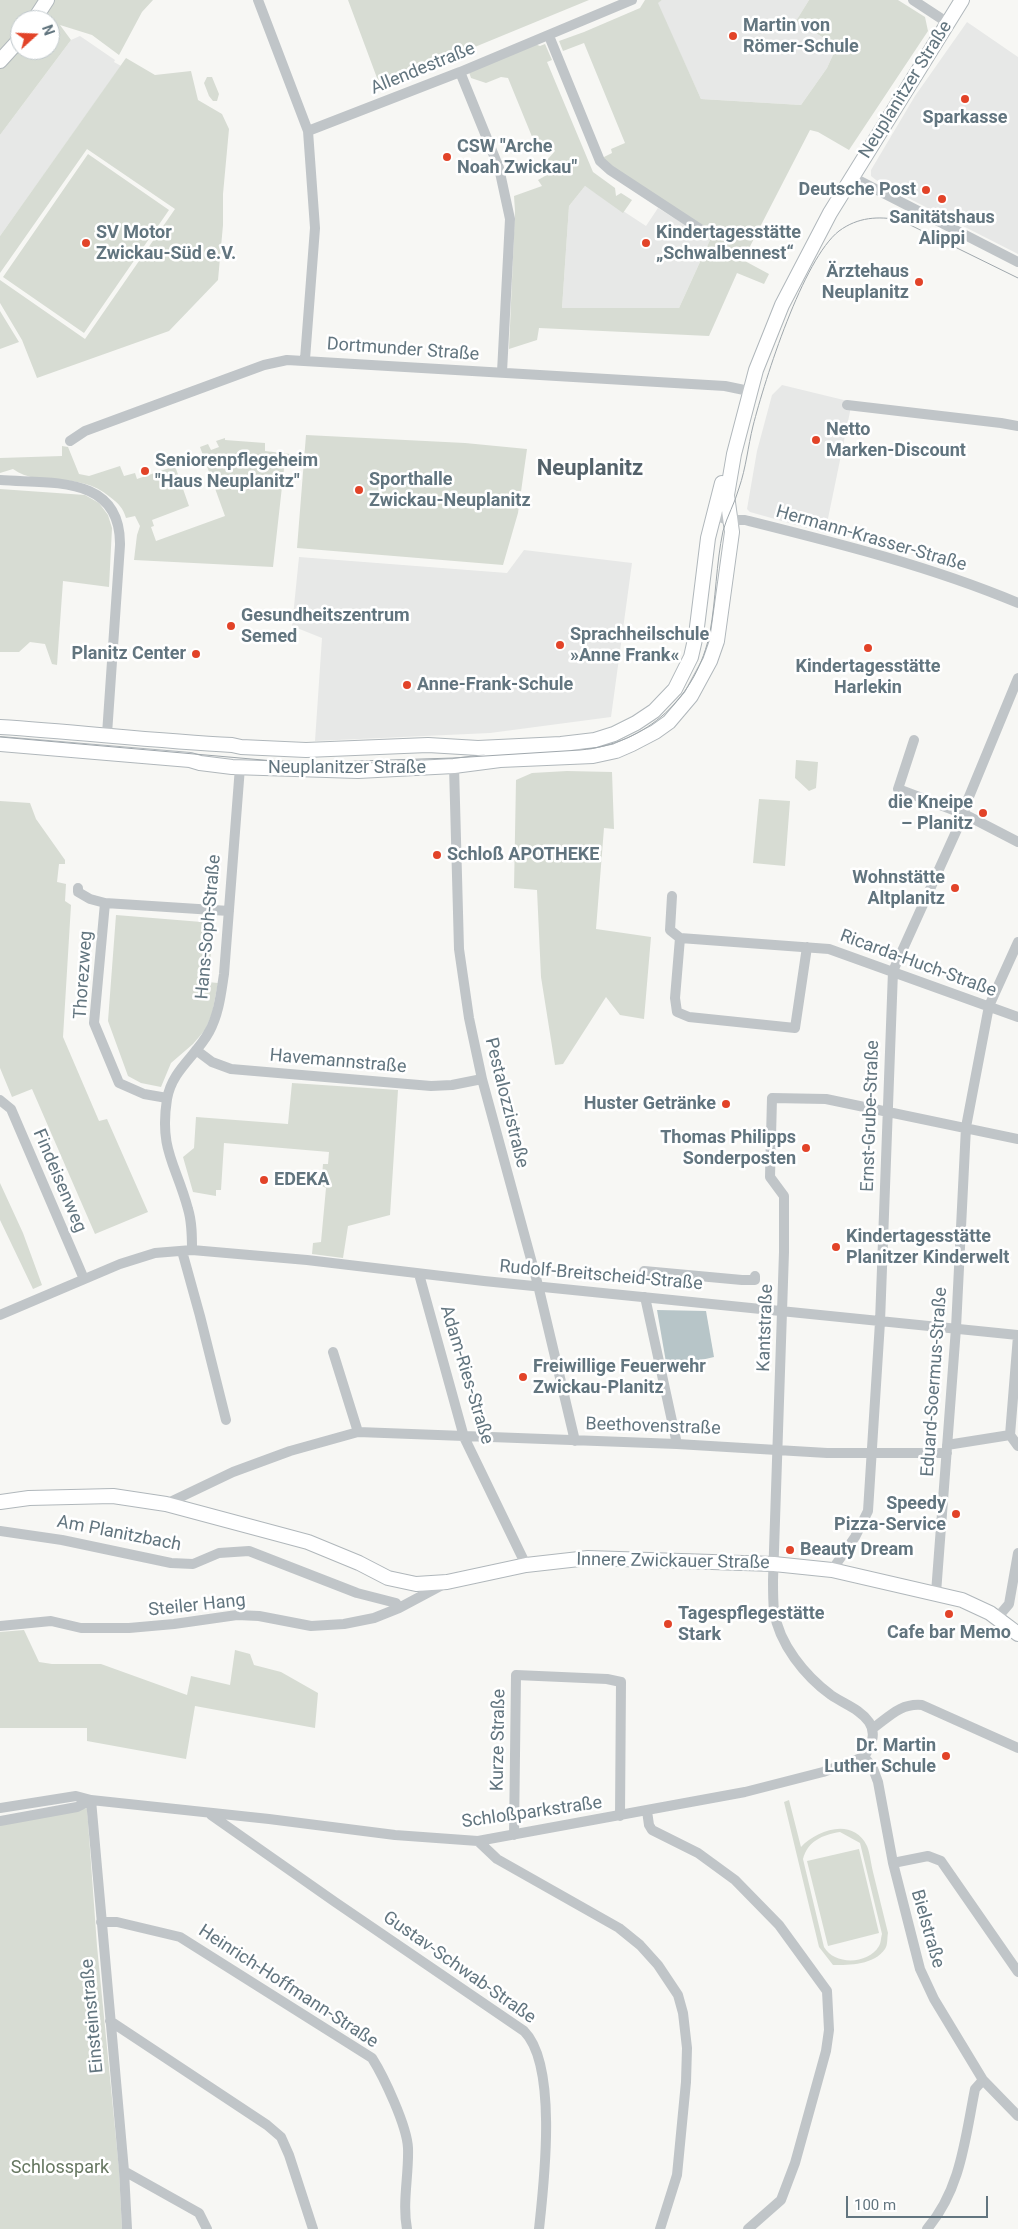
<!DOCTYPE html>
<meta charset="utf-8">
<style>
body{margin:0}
#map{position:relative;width:1018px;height:2229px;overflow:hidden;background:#f7f7f4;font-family:Roboto,sans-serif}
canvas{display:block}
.north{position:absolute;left:10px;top:10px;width:50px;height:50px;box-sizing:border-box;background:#fff;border:1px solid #c0c8cc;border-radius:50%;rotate:70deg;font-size:14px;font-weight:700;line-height:20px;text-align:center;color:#62757f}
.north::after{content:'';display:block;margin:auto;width:18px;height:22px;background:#e24328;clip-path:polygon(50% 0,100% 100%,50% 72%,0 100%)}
.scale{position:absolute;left:846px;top:2196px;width:142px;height:22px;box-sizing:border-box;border:2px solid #62757f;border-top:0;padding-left:6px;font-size:15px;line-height:18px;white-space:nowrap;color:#62757f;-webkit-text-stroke:4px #fff;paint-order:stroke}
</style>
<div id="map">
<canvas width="1018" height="2229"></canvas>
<div class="north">N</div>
<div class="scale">100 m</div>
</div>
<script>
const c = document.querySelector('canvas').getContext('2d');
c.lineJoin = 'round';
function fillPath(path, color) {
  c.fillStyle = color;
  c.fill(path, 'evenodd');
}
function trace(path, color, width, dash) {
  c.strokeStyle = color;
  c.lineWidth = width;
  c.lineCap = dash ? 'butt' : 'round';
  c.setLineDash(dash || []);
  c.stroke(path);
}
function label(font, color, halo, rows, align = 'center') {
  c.font = font + ' Roboto,sans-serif';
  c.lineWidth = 5;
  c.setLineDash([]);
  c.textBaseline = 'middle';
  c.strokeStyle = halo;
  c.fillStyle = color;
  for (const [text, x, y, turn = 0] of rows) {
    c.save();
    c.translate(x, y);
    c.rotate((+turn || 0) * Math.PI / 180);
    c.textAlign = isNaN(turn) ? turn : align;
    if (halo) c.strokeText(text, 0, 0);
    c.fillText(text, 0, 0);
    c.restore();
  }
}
const built = new Path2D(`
 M 662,0 L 809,0 L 796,21 L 837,46 L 827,68 L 801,105 L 701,99 L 657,3 Z
 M 967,22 L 1018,57 L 1018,254 L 912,200 L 876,180 L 871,176 L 871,170 L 915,96 Z
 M 80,36 L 115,60 L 114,62 L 121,66 L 0,236 L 0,135 L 71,40 Z
 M 585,186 L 646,226 L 658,208 L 710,240 L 679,308 L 562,308 L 569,206 Z
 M 782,385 L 852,402 L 825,533 L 750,512 L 747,509 L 757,451 L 772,395 Z
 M 524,550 L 632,563 L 611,717 L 490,733 L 315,741 L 322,638 L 292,626 L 299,557 L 507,573 Z`);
const green = new Path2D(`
 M 0,0 L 153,0 L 142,12 L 119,55 L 92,35 L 60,25 L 71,40 L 0,135 ZM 20,20 L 50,20 L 50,50 L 20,50 Z
 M 348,0 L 589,0 L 380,86 Z
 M 645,0 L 662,0 L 658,3 L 701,99 L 801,105 L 827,68 L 837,46 L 796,21 L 809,0 L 898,0 L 925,17 L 928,31 L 849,150 L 818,132 L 810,130 L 743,260 L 769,274 L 764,284 L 737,273 L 709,336 L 539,328 L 537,340 L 509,349 L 515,211 L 514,196 L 542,186 L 538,180 L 552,172 L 548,159 L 555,151 L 548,140 L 535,144 L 508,78 L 501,77 L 486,83 L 471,78 L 469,72 L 535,44 L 540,46 L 545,44 L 552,60 L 547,62 L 593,172 L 615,188 L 616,196 L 621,193 L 632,200 L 623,213 L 585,186 L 569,206 L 562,308 L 679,308 L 710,240 L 610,167 L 602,158 L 612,153 L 611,149 L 625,143 L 584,43 L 563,51 L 559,41 L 584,32 L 640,8 Z
 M 126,58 L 155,75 L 191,71 L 198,100 L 222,114 L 229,129 L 223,194 L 223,225 L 218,280 L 169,331 L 37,378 L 22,340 L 0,303 L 0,280 L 85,339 L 175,209 L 87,149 L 0,273 L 0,236 Z
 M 207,77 L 212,77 L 219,94 L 217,101 L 213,101 L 209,96 L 204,83 Z
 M 88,154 L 169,210 L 84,333 L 3,277 Z
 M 0,311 L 19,342 L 0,349 Z
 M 306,435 L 465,443 L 527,449 L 518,513 L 503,565 L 297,548 Z
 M 225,438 L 225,440 L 265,443 L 265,451 L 290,454 L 285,460 L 273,567 L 134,560 L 137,535 L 140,526 L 135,516 L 126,518 C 123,508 119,504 110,497 C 77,469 40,489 13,469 L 0,473 L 0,458 L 62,456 L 62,446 L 68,447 L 79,474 L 89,476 L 120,466 L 124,476 L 135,473 L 137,479 L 175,466 L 189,506 L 152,520 L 154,526 L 151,527 L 156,541 L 225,516 L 200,447 L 208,444 L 211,450 L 219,447 L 216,441 Z
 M 0,489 L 85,495 L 99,503 L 108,515 L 112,528 L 109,587 L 63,581 L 57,665 L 52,664 L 45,644 L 30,642 L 19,652 L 0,652 Z
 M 796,760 L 818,762 L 816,788 L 809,791 L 795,778 Z
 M 567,771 L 612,772 L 614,829 L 604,828 L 596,929 L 651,937 L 644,1019 L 620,1015 L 606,997 L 563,1064 L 555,1065 L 541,977 L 537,890 L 514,888 L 516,780 L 532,773 Z
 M 759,799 L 790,801 L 785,866 L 753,863 Z
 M 0,801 L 30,803 L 36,819 L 65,860 L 65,864 L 59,864 L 57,882 L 66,884 L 65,901 L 71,905 L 63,1037 L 99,1121 L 107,1119 L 148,1212 L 95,1234 L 32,1089 L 12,1097 L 0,1068 Z
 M 116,915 L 214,923 L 208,982 L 218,983 L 212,1014 L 205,1030 L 193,1044 L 171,1063 L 161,1087 L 141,1083 L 128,1076 L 108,1021 Z
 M 292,1083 L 398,1090 L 390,1215 L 348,1226 L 343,1258 L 312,1254 L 313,1243 L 321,1242 L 326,1188 L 318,1184 L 322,1176 L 323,1164 L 328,1164 L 329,1152 L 224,1143 L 221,1190 L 216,1190 L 216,1196 L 193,1192 L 183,1157 L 194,1148 L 196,1117 L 288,1124 Z
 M 0,1183 L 23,1233 L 42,1285 L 33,1289 L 0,1220 Z
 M 24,1630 L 39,1662 L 52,1664 L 101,1664 L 187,1695 L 191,1676 L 230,1685 L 235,1650 L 250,1654 L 254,1665 L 281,1672 L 318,1693 L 315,1728 L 195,1706 L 186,1759 L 87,1741 L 87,1728 L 0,1728 L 0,1632 Z
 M 789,1800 L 801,1847 C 817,1830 853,1817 867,1846 C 870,1853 871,1864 873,1872 C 878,1892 883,1913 888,1933 C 887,1937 888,1945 885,1949 C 874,1965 850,1965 833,1965 L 819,1947 L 784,1802 ZM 840,1832 L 860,1843 L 882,1934 C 881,1937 881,1943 879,1946 C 868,1965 834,1965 824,1947 L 803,1859 C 808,1841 822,1835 840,1832 Z
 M 87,1808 L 97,1946 L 119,2169 L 122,2229 L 0,2229 L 0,1825 Z
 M 859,1849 L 879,1933 L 828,1946 L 807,1861 Z`);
const water = new Path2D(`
 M 657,1310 L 706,1311 L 714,1357 L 667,1368 Z`);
const street = new Path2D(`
 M 258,0 L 308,131 L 315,228 L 305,359
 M 913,0 L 948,23
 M 549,36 L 600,161 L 610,170 L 700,229
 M 460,72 L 499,168 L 510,219 L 502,372
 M 308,131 L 460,72 L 632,0
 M 852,177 L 1018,262
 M 847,405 L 1001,423 L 1018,426
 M 70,441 L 85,431 L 264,365 L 287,360 L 725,386 L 749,391
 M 0,480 C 50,484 121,474 120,545 L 107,734
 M 713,514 L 727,520 L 745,520 C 837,543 930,566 1018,603
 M 914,740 L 898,789 L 964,814 L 1018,842
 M 454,766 L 459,949 L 469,1018 L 482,1079 L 538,1285 L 575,1441
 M 78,888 L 78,892 L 90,899 L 105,903 L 229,911
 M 672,896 L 670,930 L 680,938 L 829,949 L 1018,1017
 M 105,903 L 94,1023 L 119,1083 L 144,1094 L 167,1098
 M 680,938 L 675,998 L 677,1012 L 689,1017 L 795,1028 L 807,947
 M 196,1050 L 212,1062 L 231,1069 L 431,1086 L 452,1085 L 482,1079
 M 0,1100 L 11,1109 L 84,1279
 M 192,1250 C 192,1236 192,1222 188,1209 C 176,1164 159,1150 167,1099 C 172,1070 196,1056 209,1032 C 219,1014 221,993 224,974 L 240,767
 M 182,1251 L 200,1316 L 226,1420
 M 644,1271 L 742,1280 L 755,1280 L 755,1276
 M 419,1274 L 464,1437 L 526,1565
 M 645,1297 L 677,1444
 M 0,1315 L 120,1264 L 155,1253 L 192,1250 L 307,1260 L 484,1281 L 1018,1335
 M 1018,1336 L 1010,1435 L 1018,1446
 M 333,1352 L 358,1432
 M 947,1445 L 1010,1435
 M 166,1504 L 233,1472 L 290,1451 L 358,1432 L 677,1444 L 827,1453 L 947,1453
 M 0,1531 L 62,1540 L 171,1563 L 193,1564 L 219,1553 L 249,1551 L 357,1593 L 396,1603 L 399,1608
 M 832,1570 L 855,1537 L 868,1511 L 880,1322 L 893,971 L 964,814 L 966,804 L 1018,678
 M 936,1593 L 956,1328 L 966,1127 L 989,1006 L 1018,942
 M 997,1618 L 1009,1604 L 1018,1553
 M 0,1626 L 51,1621 L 81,1628 L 129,1628 L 174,1624 L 237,1615 L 259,1616 L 311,1626 L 344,1624 L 374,1618 L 399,1608 L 444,1584
 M 872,1729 C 889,1717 900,1703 922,1705 L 1018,1748
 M 864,1757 L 872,1766 L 878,1782 L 893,1863 L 920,1969 L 934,1999 L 983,2080 L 1018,2116
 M 91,1800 L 124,2171 L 127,2229
 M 0,1808 L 76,1796 L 91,1800 L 269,1819 L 395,1835 L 478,1841 L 745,1792 L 823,1772 L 864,1757 C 871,1746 877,1734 869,1722 C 860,1709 844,1704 831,1695 C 805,1676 779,1644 774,1611 C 773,1601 773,1591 773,1580 L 784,1252 L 784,1196 L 770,1177 L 772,1098 L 826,1099 L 1018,1139
 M 647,1811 L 649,1825 L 652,1830 L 698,1853 L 735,1880 L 779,1925 L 827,1991 L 829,2030 L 826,2051 L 795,2163 L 781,2200 L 748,2229
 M 211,1815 L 335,1902 L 524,2031 C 558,2065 544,2183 539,2229
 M 0,1821 L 77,1807 L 91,1800
 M 514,1835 L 516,1675 L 607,1679 L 621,1682 L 620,1816
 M 478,1841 L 497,1859 L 619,1928 L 640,1945 L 658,1965 L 678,1995 L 683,2013 L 687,2048 L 686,2082 L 677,2175 L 660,2229
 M 893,1863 L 928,1856 L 941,1861 L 1018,1972
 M 101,1922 L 117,1922 L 180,1937 L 372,2058 C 384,2077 407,2126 408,2148 C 409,2175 402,2202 407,2229
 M 110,2021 L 267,2125 L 281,2137 L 289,2155 L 313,2229
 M 124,2171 L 199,2213 L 207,2229
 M 927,2229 C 961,2189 965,2139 975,2089 L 983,2080`);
const secondary = new Path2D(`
 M 34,20 L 47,0
 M 0,61 L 20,39
 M 0,727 C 78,732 155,741 232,745 L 241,747 L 306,750 L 428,745 L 478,748 L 561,744 L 595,740 L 614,734 L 636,723 L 654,711 L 675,689 L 691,657 L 696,635 L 708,538 L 722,483
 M 0,744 L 190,760 L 200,763 L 232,767 L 358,771 L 454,766 L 500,760 L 593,756 L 616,751 L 632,744 L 655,732 L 669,722 L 691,696 L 710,661 L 717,641 L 732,532 L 727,495 L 734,454 L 756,370 L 782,305 L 830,213 L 962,0
 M 0,1502 L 29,1498 L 113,1496 L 166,1504 L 308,1542 L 359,1563 L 388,1578 L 416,1584 L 447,1582 L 526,1565 L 588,1558 L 774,1564 L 832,1570 L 962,1600 L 990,1613 L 1018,1634`);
const tram = new Path2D(`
 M 0,737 L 297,763 L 453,758 L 580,750 C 647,744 697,697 710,632 C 716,599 716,564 723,531 C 727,516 735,503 739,488 C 746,468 748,446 753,426 C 765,379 803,259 839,231 C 858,217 878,216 900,220 L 1018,278`);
const markers = [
 [733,36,5,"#e24328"],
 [965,99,5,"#e24328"],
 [447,157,5,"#e24328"],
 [926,190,5,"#e24328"],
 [942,199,5,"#e24328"],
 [86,243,5,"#e24328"],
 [646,243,5,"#e24328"],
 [919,282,5,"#e24328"],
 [816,440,5,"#e24328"],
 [145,471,5,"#e24328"],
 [359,490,5,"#e24328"],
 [231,626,5,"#e24328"],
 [560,645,5,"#e24328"],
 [868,648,5,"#e24328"],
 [196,654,5,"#e24328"],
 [407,685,5,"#e24328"],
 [983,813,5,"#e24328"],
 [437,855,5,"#e24328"],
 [955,888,5,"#e24328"],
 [726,1104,5,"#e24328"],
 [806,1148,5,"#e24328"],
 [264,1180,5,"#e24328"],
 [836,1247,5,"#e24328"],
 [523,1377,5,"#e24328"],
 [956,1514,5,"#e24328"],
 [790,1550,5,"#e24328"],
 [949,1614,5,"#e24328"],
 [668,1624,5,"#e24328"],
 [946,1756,5,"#e24328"]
];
const poiNames = [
 ["Martin von",743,26],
 ["Römer-Schule",743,47],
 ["Sparkasse",965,118,"center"],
 ["CSW \"Arche",457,147],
 ["Noah Zwickau\"",457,168],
 ["Deutsche Post",916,190,"right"],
 ["Sanitätshaus",942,218,"center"],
 ["Alippi",942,239,"center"],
 ["SV Motor",96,233],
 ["Zwickau-Süd e.V.",96,254],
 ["Kindertagesstätte",656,233],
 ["„Schwalbennest“",656,254],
 ["Ärztehaus",909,272,"right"],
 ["Neuplanitz",909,293,"right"],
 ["Netto",826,430],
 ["Marken-Discount",826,451],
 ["Seniorenpflegeheim",155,461],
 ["\"Haus Neuplanitz\"",155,482],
 ["Sporthalle",369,480],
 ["Zwickau-Neuplanitz",369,501],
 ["Gesundheitszentrum",241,616],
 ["Semed",241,637],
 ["Sprachheilschule",570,635],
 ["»Anne Frank«",570,656],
 ["Planitz Center",186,654,"right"],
 ["Kindertagesstätte",868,667,"center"],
 ["Harlekin",868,688,"center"],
 ["Anne-Frank-Schule",417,685],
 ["die Kneipe",973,803,"right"],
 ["– Planitz",973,824,"right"],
 ["Schloß APOTHEKE",447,855],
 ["Wohnstätte",945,878,"right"],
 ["Altplanitz",945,899,"right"],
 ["Huster Getränke",716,1104,"right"],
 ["Thomas Philipps",796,1138,"right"],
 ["Sonderposten",796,1159,"right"],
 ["EDEKA",274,1180],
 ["Kindertagesstätte",846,1237],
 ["Planitzer Kinderwelt",846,1258],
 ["Freiwillige Feuerwehr",533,1367],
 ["Zwickau-Planitz",533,1388],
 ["Speedy",946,1504,"right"],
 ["Pizza-Service",946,1525,"right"],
 ["Beauty Dream",800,1550],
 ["Tagespflegestätte",678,1614],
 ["Stark",678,1635],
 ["Cafe bar Memo",949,1633,"center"],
 ["Dr. Martin",936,1746,"right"],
 ["Luther Schule",936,1767,"right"]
];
const streetNames = [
 ["Allendestraße",423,69,-22],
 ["Neuplanitzer Straße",906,90,-58],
 ["Dortmunder Straße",403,350,4],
 ["Hermann-Krasser-Straße",871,539,16],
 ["Neuplanitzer Straße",347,768],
 ["Hans-Soph-Straße",209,927,-85],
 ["Ricarda-Huch-Straße",918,964,20],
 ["Thorezweg",84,975,-86],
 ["Havemannstraße",338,1062,5],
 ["Pestalozzistraße",506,1103,76],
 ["Ernst-Grube-Straße",871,1116,-88],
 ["Findeisenweg",59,1181,67],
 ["Rudolf-Breitscheid-Straße",601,1276,5],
 ["Kantstraße",766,1328,-88],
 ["Adam-Ries-Straße",466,1375,73],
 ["Eduard-Soermus-Straße",935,1382,-86],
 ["Beethovenstraße",653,1427,2],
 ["Am Planitzbach",119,1534,11],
 ["Innere Zwickauer Straße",673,1562,1],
 ["Steiler Hang",197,1606,-6],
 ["Kurze Straße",499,1740,-89],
 ["Schloßparkstraße",532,1813,-8],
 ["Bielstraße",927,1929,74],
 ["Gustav-Schwab-Straße",459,1968,35],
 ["Heinrich-Hoffmann-Straße",288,1987,33],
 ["Einsteinstraße",93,2016,-95]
];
const parkNames = [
 ["Schlosspark",60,2168]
];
const districtNames = [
 ["Neuplanitz",590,469]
];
fillPath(built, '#e7e8e7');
fillPath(green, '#d7dcd3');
fillPath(water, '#b7c5c8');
trace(secondary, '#b0b7bb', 16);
trace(street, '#c0c5c8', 10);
trace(secondary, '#fff', 14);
trace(tram, '#9fa7ac', 1);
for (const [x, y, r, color] of markers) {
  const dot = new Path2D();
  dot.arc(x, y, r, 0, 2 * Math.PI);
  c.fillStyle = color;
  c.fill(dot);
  trace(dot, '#fff', 2);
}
label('bold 18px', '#62757f', '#fff', poiNames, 'left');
label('18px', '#62757f', '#fff', streetNames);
label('18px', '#667761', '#fff', parkNames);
label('bold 22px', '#54626a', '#fff', districtNames);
</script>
